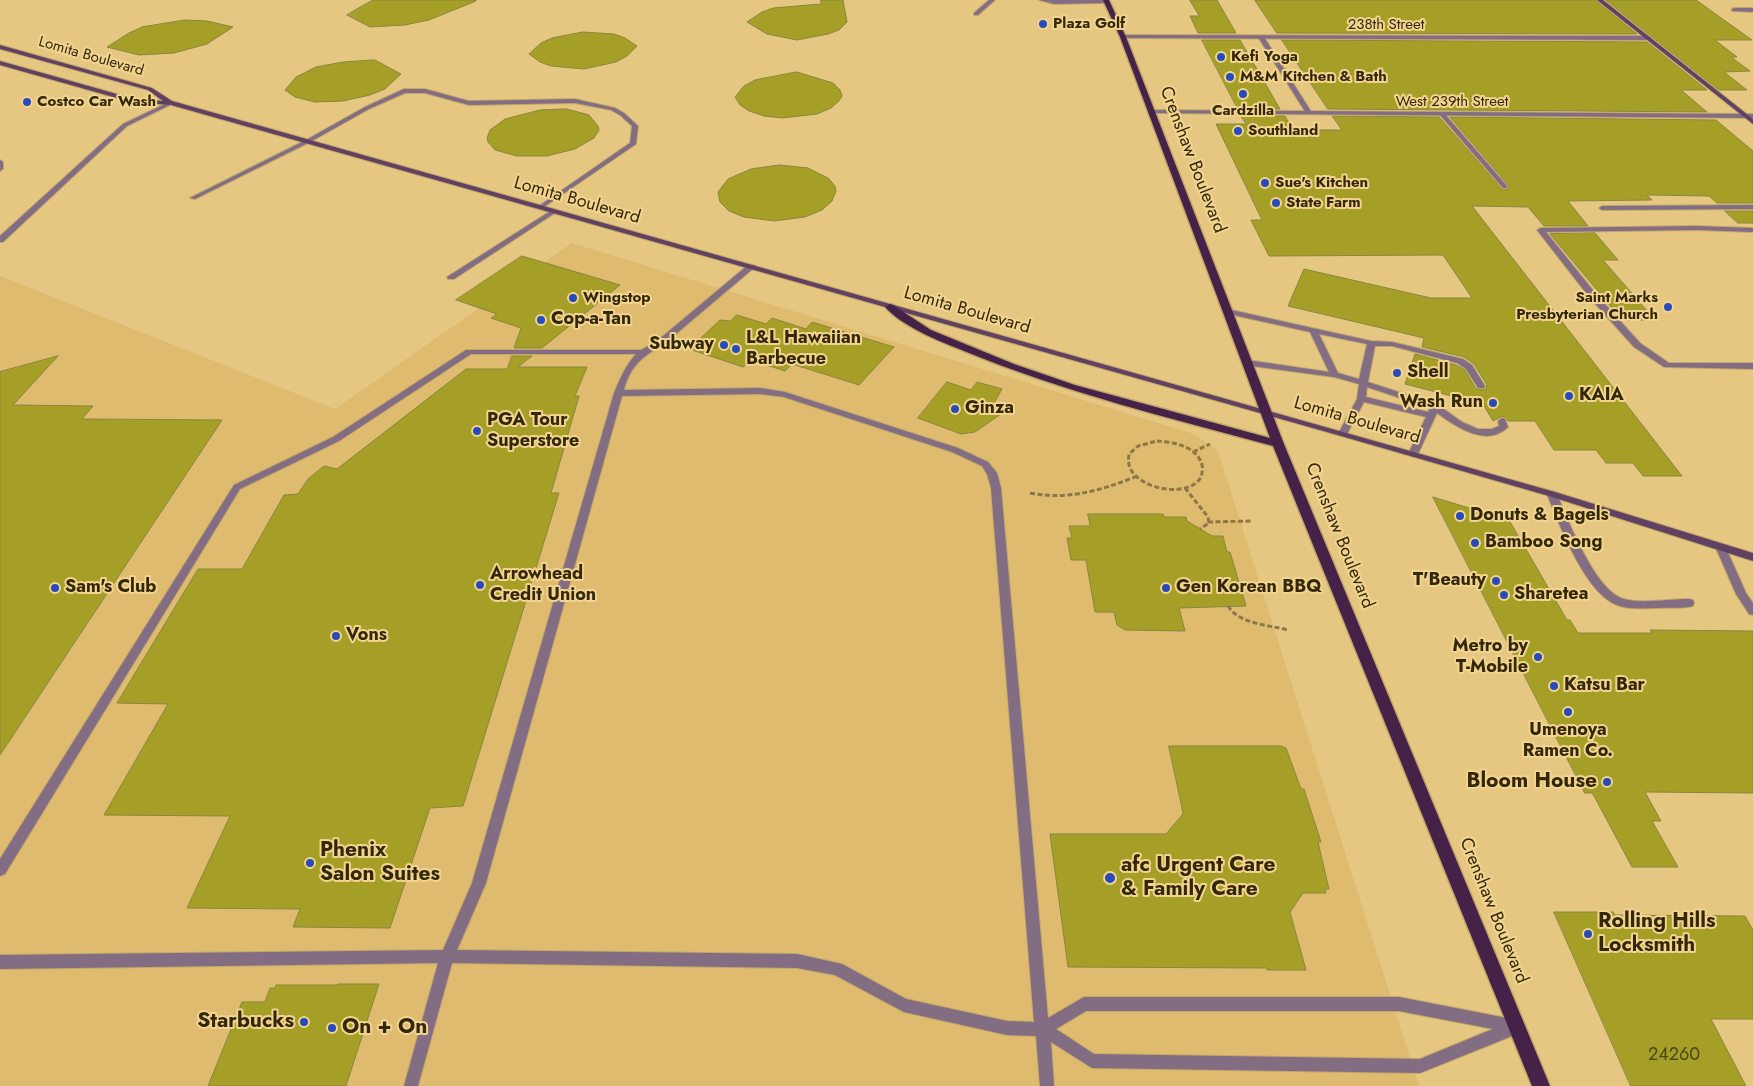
<!DOCTYPE html>
<style>
body{margin:0}
canvas{display:block;background:#e6c782}
</style>
<canvas width="1753" height="1086"></canvas>
<script>
const c = document.querySelector('canvas').getContext('2d');
c.lineJoin = 'round';
function fillPath(path, color) {
  c.fillStyle = color;
  c.fill(path, 'evenodd');
}
function trace(path, color, width, dash) {
  c.strokeStyle = color;
  c.lineWidth = width;
  c.lineCap = dash ? 'butt' : 'round';
  c.setLineDash(dash || []);
  c.stroke(path);
}
function label(font, color, halo, rows, align = 'center') {
  c.font = font + ' Jost,sans-serif';
  c.lineWidth = 4;
  c.setLineDash([]);
  c.textBaseline = 'middle';
  c.strokeStyle = halo;
  c.fillStyle = color;
  for (const [text, x, y, turn = 0] of rows) {
    c.save();
    c.translate(x, y);
    c.rotate((+turn || 0) * Math.PI / 180);
    c.textAlign = isNaN(turn) ? turn : align;
    if (halo) c.strokeText(text, 0, 0);
    c.fillText(text, 0, 0);
    c.restore();
  }
}
const built = new Path2D(`
 M 572,243 L 1194,434 L 1218,451 L 1419,1086 L 0,1086 L 0,276 L 335,409 Z`);
const building = new Path2D(`
 M 373,0 L 476,0 L 476,1 L 429,20 L 405,25 L 370,27 L 347,15 Z
 M 821,0 L 843,0 L 847,22 L 839,30 L 828,34 L 797,40 L 767,34 L 747,22 L 762,12 L 773,8 L 821,4 Z
 M 1190,0 L 1217,0 L 1236,33 L 1198,33 L 1190,16 L 1199,16 Z
 M 1255,0 L 1595,0 L 1637,34 L 1277,33 Z
 M 1606,0 L 1696,0 L 1752,40 L 1715,40 L 1737,57 L 1731,57 L 1750,71 L 1724,72 L 1747,90 L 1719,90 Z
 M 185,20 L 207,21 L 233,27 L 207,44 L 174,53 L 139,55 L 107,47 L 129,33 L 142,27 Z
 M 583,32 L 614,34 L 625,38 L 637,46 L 627,56 L 616,62 L 584,69 L 551,66 L 540,62 L 529,54 L 541,43 L 552,38 Z
 M 1202,40 L 1240,40 L 1280,109 L 1238,109 Z
 M 1282,40 L 1647,42 L 1707,90 L 1681,90 L 1707,112 L 1328,109 Z
 M 375,60 L 401,74 L 385,89 L 370,95 L 343,101 L 315,102 L 295,97 L 285,90 L 296,77 L 316,67 L 343,62 Z
 M 797,72 L 833,83 L 840,90 L 842,96 L 839,101 L 831,108 L 817,114 L 782,118 L 764,116 L 749,111 L 740,105 L 735,97 L 744,86 L 755,80 Z
 M 567,109 L 589,115 L 598,126 L 599,130 L 594,138 L 575,149 L 547,156 L 517,156 L 495,150 L 488,142 L 487,138 L 490,130 L 505,119 L 540,110 Z
 M 1241,116 L 1285,116 L 1293,130 L 1342,130 L 1332,116 L 1439,117 L 1503,190 L 1508,189 L 1508,185 L 1450,117 L 1716,120 L 1753,151 L 1753,203 L 1717,203 L 1709,196 L 1647,195 L 1652,200 L 1568,201 L 1588,226 L 1544,226 L 1528,207 L 1472,206 L 1682,476 L 1643,476 L 1633,463 L 1606,463 L 1596,450 L 1554,450 L 1535,421 L 1508,421 L 1503,416 L 1493,421 L 1483,404 L 1405,384 L 1415,354 L 1456,365 L 1465,370 L 1476,389 L 1486,389 L 1487,385 L 1474,364 L 1464,357 L 1422,347 L 1424,338 L 1288,306 L 1304,269 L 1431,298 L 1472,298 L 1443,255 L 1269,256 L 1251,220 L 1262,220 L 1216,124 L 1246,124 Z
 M 780,165 L 808,168 L 828,178 L 835,186 L 836,191 L 832,201 L 822,210 L 805,217 L 774,221 L 744,217 L 729,211 L 720,202 L 718,192 L 728,179 L 751,169 Z
 M 1725,211 L 1753,211 L 1753,223 L 1738,223 Z
 M 1595,233 L 1618,260 L 1603,260 L 1655,320 L 1622,320 L 1550,234 Z
 M 522,256 L 620,285 L 542,348 L 514,348 L 521,328 L 491,318 L 497,314 L 456,300 Z
 M 737,315 L 766,324 L 772,318 L 806,329 L 812,322 L 894,347 L 859,385 L 792,364 L 785,371 L 751,360 L 743,367 L 689,349 L 720,320 L 730,321 Z
 M 58,356 L 13,405 L 93,406 L 82,419 L 222,420 L 0,755 L 0,372 Z
 M 512,356 L 532,356 L 518,367 L 587,367 L 575,396 L 579,396 L 551,493 L 559,493 L 463,806 L 430,808 L 390,928 L 293,927 L 300,909 L 187,908 L 230,816 L 104,815 L 168,704 L 117,703 L 198,569 L 242,569 L 284,495 L 298,494 L 308,479 L 324,466 L 337,469 L 466,369 L 507,369 Z
 M 947,382 L 971,390 L 977,382 L 1002,389 L 989,412 L 1001,414 L 975,432 L 961,434 L 918,418 Z
 M 1433,497 L 1509,520 L 1567,620 L 1570,620 L 1578,633 L 1652,633 L 1650,630 L 1753,631 L 1753,793 L 1645,792 L 1661,821 L 1652,821 L 1678,867 L 1632,867 L 1594,796 L 1592,793 L 1585,793 Z
 M 1088,514 L 1163,514 L 1164,517 L 1186,517 L 1187,521 L 1212,536 L 1223,536 L 1227,552 L 1230,552 L 1246,606 L 1179,608 L 1185,631 L 1125,630 L 1117,625 L 1114,612 L 1095,612 L 1086,560 L 1071,560 L 1067,538 L 1072,538 L 1069,526 L 1090,526 Z
 M 1169,746 L 1281,746 L 1286,748 L 1301,789 L 1304,789 L 1321,842 L 1318,842 L 1329,889 L 1325,889 L 1326,893 L 1303,893 L 1290,912 L 1306,970 L 1267,970 L 1267,968 L 1068,967 L 1050,834 L 1166,834 L 1183,814 Z
 M 1554,912 L 1613,912 L 1615,915 L 1745,916 L 1753,930 L 1753,1019 L 1711,1019 L 1746,1086 L 1631,1086 Z
 M 338,984 L 379,984 L 346,1086 L 208,1086 L 242,1002 L 265,1002 L 270,988 L 275,988 L 276,985 L 338,985 Z`);
const path = new Path2D(`
 M 1157,441 C 1173,442 1197,446 1202,465 C 1203,470 1202,476 1199,480 C 1186,495 1155,490 1141,480 C 1131,473 1127,466 1129,454 L 1138,446 Z
 M 1193,452 L 1210,444
 M 1185,488 L 1208,517 L 1209,523 L 1200,529
 M 1030,493 C 1068,500 1099,491 1135,477
 M 1208,522 L 1252,521
 M 1228,606 C 1239,624 1269,625 1288,630`);
const lane = new Path2D(`
 M 989,0 L 995,0 L 978,15 L 974,15 L 974,13 Z
 M 1039,0 L 1108,0 L 1109,1 L 1106,3 L 1054,4 Z
 M 1259,36 L 1264,37 L 1312,113 L 1311,114 L 1306,113 L 1258,37 Z
 M 404,89 L 425,89 L 469,101 L 575,99 L 615,108 L 624,113 L 638,126 L 636,144 L 541,209 L 538,207 L 539,206 L 630,143 L 632,126 L 620,115 L 611,110 L 575,103 L 469,105 L 425,93 L 405,93 L 369,109 L 310,142 L 195,199 L 190,198 L 306,140 L 365,107 Z
 M 169,102 L 174,103 L 127,126 L 3,242 L 0,242 L 0,236 L 123,124 Z
 M 1440,113 L 1444,113 L 1507,186 L 1507,188 L 1503,188 L 1440,115 Z
 M 0,160 L 3,162 L 3,169 L 0,171 Z
 M 1753,205 L 1753,209 L 1602,210 L 1599,208 L 1602,206 Z
 M 552,210 L 558,211 L 454,279 L 448,279 L 447,277 Z
 M 1696,226 L 1753,228 L 1753,232 L 1696,230 L 1546,232 L 1596,294 L 1640,343 L 1669,363 L 1753,363 L 1753,369 L 1664,367 L 1634,347 L 1590,298 L 1537,230 L 1541,228 Z
 M 748,265 L 754,265 L 755,267 L 663,345 C 642,356 630,367 624,390 L 760,388 L 785,392 L 958,448 L 988,462 L 997,473 L 1001,488 L 1048,1018 L 1084,997 L 1399,997 L 1517,1020 L 1522,1022 L 1524,1027 L 1522,1032 L 1420,1073 L 1092,1068 L 1051,1042 L 1054,1086 L 1040,1086 L 1036,1036 L 1007,1035 L 904,1012 L 835,975 L 797,968 L 452,963 L 418,1086 L 404,1086 L 438,963 L 0,969 L 0,955 L 443,950 L 472,883 L 614,393 C 620,379 625,366 636,354 L 471,354 L 339,441 L 240,489 L 5,874 L 0,876 L 0,859 L 234,485 L 333,437 L 466,350 L 641,350 L 657,341 ZM 760,394 L 784,397 L 952,452 L 982,466 L 987,474 L 991,488 L 1034,1022 L 1007,1021 L 906,999 L 842,964 L 797,954 L 457,950 L 486,883 L 622,396 ZM 1086,1011 L 1399,1011 L 1493,1029 L 1420,1059 L 1094,1054 L 1056,1029 Z
 M 1224,309 L 1227,309 L 1371,341 L 1392,342 L 1463,359 L 1472,365 L 1485,386 L 1484,388 L 1478,388 L 1466,369 L 1457,363 L 1392,346 L 1375,346 L 1368,382 L 1438,405 L 1462,422 L 1478,429 L 1492,429 L 1499,426 L 1498,421 L 1502,418 L 1505,419 L 1508,427 C 1487,448 1456,427 1437,413 L 1418,454 L 1413,457 L 1408,454 L 1426,417 L 1364,402 L 1346,436 L 1340,436 L 1338,434 L 1357,399 L 1359,384 L 1334,377 L 1244,365 L 1243,363 L 1247,360 L 1329,372 L 1310,332 L 1224,313 ZM 1319,334 L 1367,344 L 1359,379 L 1338,373 ZM 1367,387 L 1430,408 L 1428,412 L 1366,397 Z
 M 1552,491 L 1557,494 C 1568,520 1595,591 1624,599 C 1642,604 1669,599 1689,599 L 1693,600 L 1694,603 L 1693,606 C 1682,609 1669,607 1659,608 C 1645,608 1629,610 1617,605 C 1585,593 1559,524 1547,494 Z
 M 1720,543 L 1725,546 L 1746,593 L 1753,603 L 1753,615 L 1749,614 L 1736,594 L 1715,546 Z`);
const street = new Path2D(`
 M 1734,8 L 1753,8 L 1753,12 L 1732,11 L 1732,9 Z
 M 1123,35 L 1648,36 L 1651,38 L 1648,40 L 1121,38 L 1121,36 Z
 M 1152,110 L 1753,114 L 1753,118 L 1150,113 L 1149,112 Z`);
const secondary = new Path2D(`
 M 1597,0 L 1603,0 L 1753,119 L 1753,124 Z
 M 0,45 L 152,88 L 172,101 L 1555,492 L 1753,553 L 1753,561 L 1549,496 L 1334,434 L 171,105 L 131,102 L 0,65 L 0,61 L 131,98 L 163,101 L 148,90 L 0,49 Z`);
const primary = new Path2D(`
 M 1103,0 L 1109,0 L 1126,37 L 1284,444 L 1550,1086 L 1532,1086 L 1273,446 C 1169,418 1064,392 964,351 C 939,341 903,327 885,307 L 890,304 L 893,305 L 931,330 L 1014,364 L 1075,385 L 1270,438 L 1120,37 Z`);
const markers = [
 [1043,24,5,"#284bba"],
 [1221,57,5,"#284bba"],
 [1230,77,5,"#284bba"],
 [1243,94,5,"#284bba"],
 [27,102,5,"#284bba"],
 [1238,131,5,"#284bba"],
 [1265,183,5,"#284bba"],
 [1276,203,5,"#284bba"],
 [573,298,5,"#284bba"],
 [1668,307,5,"#284bba"],
 [541,320,5,"#284bba"],
 [724,345,5,"#284bba"],
 [736,349,5,"#284bba"],
 [1397,373,5,"#284bba"],
 [1569,396,5,"#284bba"],
 [1493,403,5,"#284bba"],
 [955,409,5,"#284bba"],
 [477,431,5,"#284bba"],
 [1460,516,5,"#284bba"],
 [1475,543,5,"#284bba"],
 [1496,581,5,"#284bba"],
 [480,585,5,"#284bba"],
 [55,588,5,"#284bba"],
 [1166,588,5,"#284bba"],
 [1504,595,5,"#284bba"],
 [336,636,5,"#284bba"],
 [1538,657,5,"#284bba"],
 [1554,686,5,"#284bba"],
 [1568,712,5,"#284bba"],
 [1607,782,5,"#284bba"],
 [310,863,5,"#284bba"],
 [1110,878,6,"#284bba"],
 [1588,934,5,"#284bba"],
 [304,1022,5,"#284bba"],
 [332,1028,5,"#284bba"]
];
const farPoinames = [
 ["Plaza Golf",1053,24],
 ["Kefi Yoga",1231,57],
 ["M&M Kitchen & Bath",1240,77],
 ["Costco Car Wash",37,102],
 ["Cardzilla",1243,111,"center"],
 ["Southland",1248,131],
 ["Sue's Kitchen",1275,183],
 ["State Farm",1286,203],
 ["Wingstop",583,298],
 ["Saint Marks",1658,298,"right"],
 ["Presbyterian Church",1658,315,"right"]
];
const farStreetnames = [
 ["238th Street",1386,25],
 ["Lomita Boulevard",91,57,16],
 ["West 239th Street",1452,102]
];
const streetNames = [
 ["Crenshaw Boulevard",1192,160,69],
 ["Lomita Boulevard",577,201,16],
 ["Lomita Boulevard",967,311,16],
 ["Lomita Boulevard",1357,421,16],
 ["Crenshaw Boulevard",1339,536,68],
 ["Crenshaw Boulevard",1493,911,68]
];
const poiNames = [
 ["Cop-a-Tan",551,320],
 ["L&L Hawaiian",746,339],
 ["Barbecue",746,360],
 ["Subway",714,345,"right"],
 ["Shell",1407,373],
 ["KAIA",1579,396],
 ["Wash Run",1483,403,"right"],
 ["Ginza",965,409],
 ["PGA Tour",487,421],
 ["Superstore",487,442],
 ["Donuts & Bagels",1470,516],
 ["Bamboo Song",1485,543],
 ["Arrowhead",490,575],
 ["Credit Union",490,596],
 ["T'Beauty",1486,581,"right"],
 ["Sam's Club",65,588],
 ["Gen Korean BBQ",1176,588],
 ["Sharetea",1514,595],
 ["Vons",346,636],
 ["Metro by",1528,647,"right"],
 ["T-Mobile",1528,668,"right"],
 ["Katsu Bar",1564,686],
 ["Umenoya",1568,731,"center"],
 ["Ramen Co.",1568,752,"center"]
];
const nearNumbernames = [
 ["24260",1674,1056]
];
const nearPoinames = [
 ["Bloom House",1597,782,"right"],
 ["Phenix",320,851],
 ["Salon Suites",320,875],
 ["afc Urgent Care",1121,866],
 ["& Family Care",1121,890],
 ["Rolling Hills",1598,922],
 ["Locksmith",1598,946],
 ["Starbucks",294,1022,"right"],
 ["On + On",342,1028]
];
fillPath(built, '#debb6e');
fillPath(building, '#a59f28');
trace(building, '#89863e', 1);
trace(lane, '#c2a76a', 2);
trace(street, '#c2a76a', 2);
trace(secondary, '#c2a76a', 2);
trace(primary, '#c2a76a', 3);
trace(path, '#8c7746', 3, [5, 2.5]);
fillPath(lane, '#836d83');
fillPath(street, '#836d83');
fillPath(secondary, '#604161');
fillPath(primary, '#472248');
for (const [x, y, r, color] of markers) {
  const dot = new Path2D();
  dot.arc(x, y, r, 0, 2 * Math.PI);
  c.fillStyle = color;
  c.fill(dot);
  trace(dot, '#f3d48f', 2);
}
label('bold 15px', '#34280b', '#f3d48f', farPoinames, 'left');
label('15px', '#34280b', '#f3d48f', farStreetnames);
label('18px', '#34280b', '#f3d48f', streetNames);
label('bold 18px', '#34280b', '#f3d48f', poiNames, 'left');
label('18px', '#504612', null, nearNumbernames);
label('bold 21px', '#34280b', '#f3d48f', nearPoinames, 'left');
</script>
